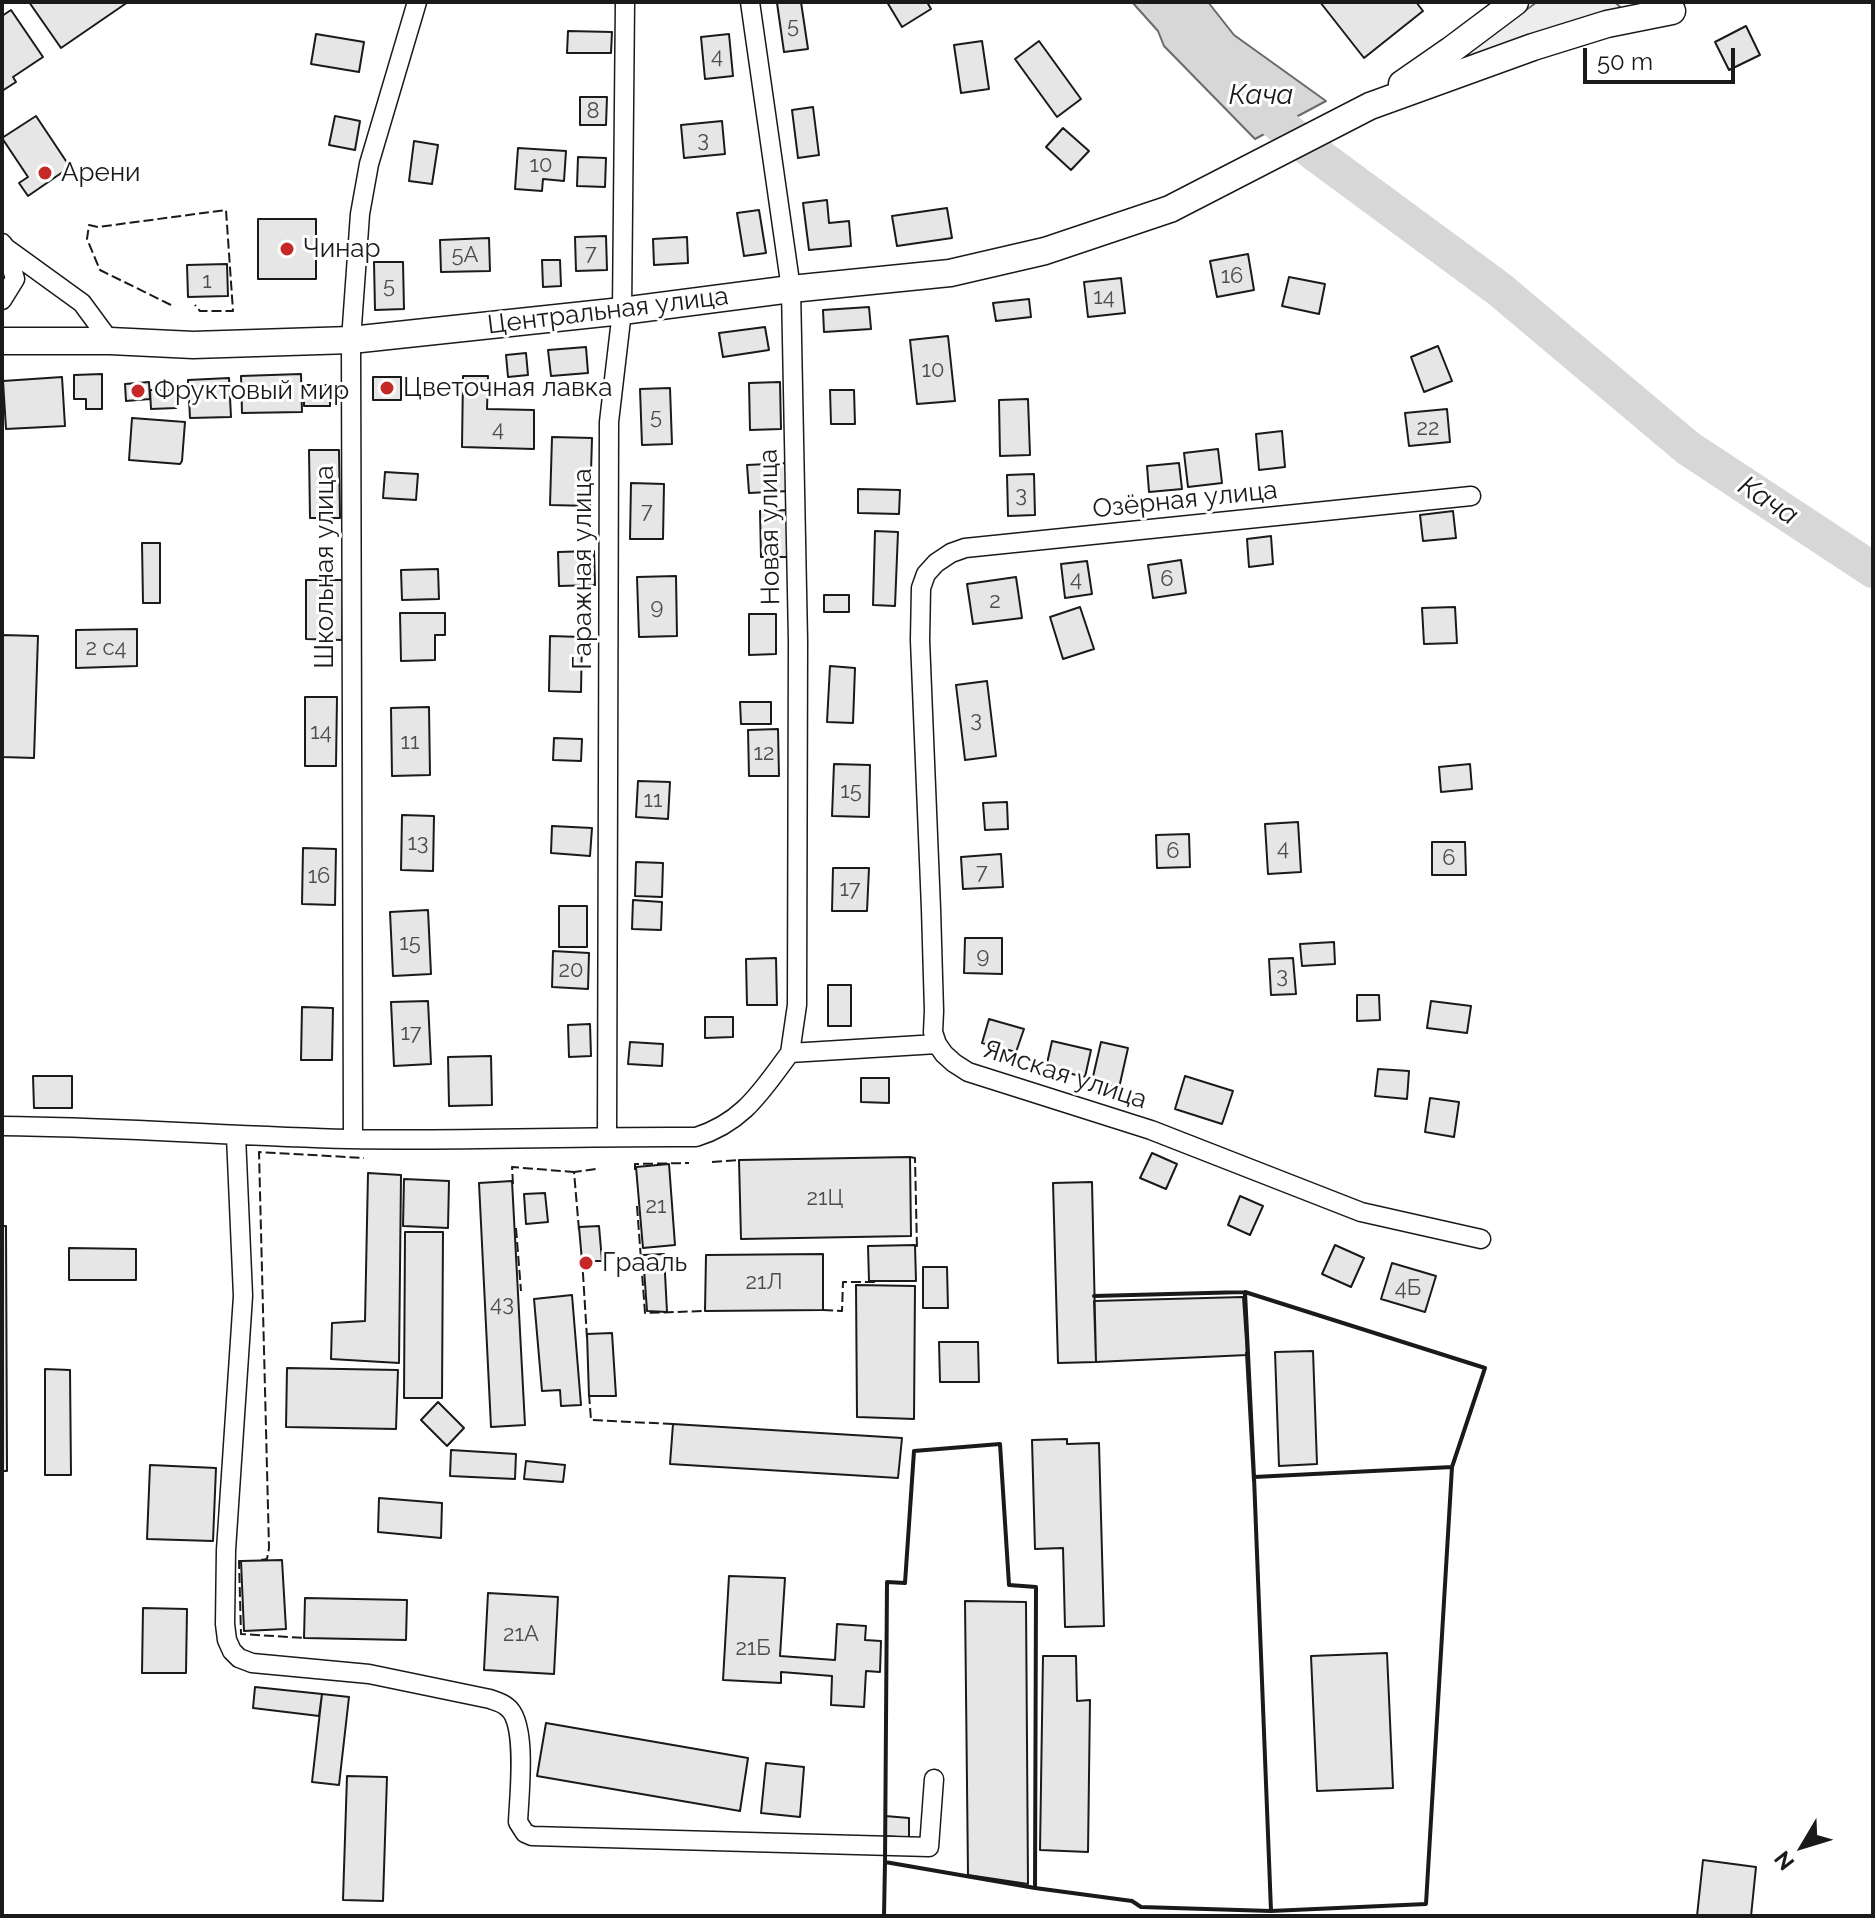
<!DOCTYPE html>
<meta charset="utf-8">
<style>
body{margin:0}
#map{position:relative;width:1875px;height:1918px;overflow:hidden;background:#fff;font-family:Raleway,sans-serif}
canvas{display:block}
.frame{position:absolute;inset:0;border:4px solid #1a1a1a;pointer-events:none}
.north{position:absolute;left:1763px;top:1806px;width:80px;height:80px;-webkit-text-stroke:6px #fff;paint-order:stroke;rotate:232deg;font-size:22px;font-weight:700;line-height:32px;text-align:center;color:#1a1a1a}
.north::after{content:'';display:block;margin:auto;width:28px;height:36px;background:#1a1a1a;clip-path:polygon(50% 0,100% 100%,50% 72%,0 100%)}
.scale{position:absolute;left:1583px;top:48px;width:152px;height:36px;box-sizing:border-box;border:4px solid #1a1a1a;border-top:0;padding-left:10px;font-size:24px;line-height:28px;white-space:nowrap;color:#1a1a1a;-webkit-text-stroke:6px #fff;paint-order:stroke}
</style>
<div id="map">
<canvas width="1875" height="1918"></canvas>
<div class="frame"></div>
<div class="north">N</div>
<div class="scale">50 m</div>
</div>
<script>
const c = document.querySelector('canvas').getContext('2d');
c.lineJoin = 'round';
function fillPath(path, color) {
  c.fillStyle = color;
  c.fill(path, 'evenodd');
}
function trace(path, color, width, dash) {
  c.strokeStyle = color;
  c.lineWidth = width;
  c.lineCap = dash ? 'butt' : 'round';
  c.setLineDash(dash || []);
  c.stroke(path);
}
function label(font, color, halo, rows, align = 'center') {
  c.font = font + ' Raleway,sans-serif';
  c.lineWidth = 6;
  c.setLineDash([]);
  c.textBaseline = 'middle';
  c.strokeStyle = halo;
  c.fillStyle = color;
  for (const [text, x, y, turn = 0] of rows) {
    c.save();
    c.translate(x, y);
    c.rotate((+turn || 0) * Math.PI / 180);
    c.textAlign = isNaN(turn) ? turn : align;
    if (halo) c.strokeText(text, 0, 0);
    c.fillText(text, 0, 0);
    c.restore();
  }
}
const green = new Path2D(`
 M 1537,2 L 1615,2 L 1623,10 L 1467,59 L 1465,55 Z`);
const water = new Path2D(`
 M 1132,2 L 1208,2 L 1234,35 L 1326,101 L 1255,139 L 1164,46 L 1158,31 Z`);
const river = new Path2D(`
 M 1243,94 L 1313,152 L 1499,289 L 1688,448 L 1873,570`);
const building = new Path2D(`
 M 29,2 L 128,2 L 61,48 Z
 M 787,2 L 801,2 L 808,49 L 784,52 L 777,3 Z
 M 887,2 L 927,2 L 931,9 L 902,27 Z
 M 1320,2 L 1416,2 L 1423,11 L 1364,58 Z
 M 11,10 L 43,57 L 13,77 L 16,82 L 2,91 L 2,16 Z
 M 1746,26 L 1760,55 L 1729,70 L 1715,42 Z
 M 568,31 L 612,32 L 611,53 L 567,53 Z
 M 316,34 L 364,42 L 359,72 L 311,64 Z
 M 729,34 L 733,76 L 705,79 L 701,37 Z
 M 982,41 L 989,89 L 961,93 L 954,45 Z
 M 1039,41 L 1081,99 L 1057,117 L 1015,59 Z
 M 580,97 L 607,97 L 606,125 L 580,125 Z
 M 813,107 L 819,155 L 798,158 L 792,110 Z
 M 36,116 L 70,167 L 28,196 L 19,183 L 28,177 L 2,138 Z
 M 335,116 L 360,121 L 355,150 L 329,145 Z
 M 722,121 L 725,154 L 684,158 L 681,125 Z
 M 1063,128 L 1089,151 L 1071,170 L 1046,147 Z
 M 414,141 L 438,145 L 432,184 L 409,181 Z
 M 518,148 L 566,151 L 564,181 L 543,179 L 542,191 L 515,189 Z
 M 578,157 L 606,158 L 605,187 L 577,186 Z
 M 827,200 L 829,223 L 849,221 L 851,246 L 809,250 L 803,203 Z
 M 947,208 L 952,238 L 897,246 L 892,216 Z
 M 759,210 L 766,253 L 744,256 L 737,213 Z
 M 258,219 L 316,219 L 316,279 L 258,279 Z
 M 606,236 L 607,270 L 576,271 L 575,237 Z
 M 687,237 L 688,263 L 654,265 L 653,239 Z
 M 489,238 L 490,271 L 441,272 L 440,240 Z
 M 1248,254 L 1254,290 L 1217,297 L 1210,261 Z
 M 542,260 L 560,260 L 561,286 L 543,287 Z
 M 374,262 L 403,262 L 404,309 L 375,310 Z
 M 227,264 L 228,296 L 188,297 L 187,265 Z
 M 1289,277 L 1325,284 L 1319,314 L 1282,306 Z
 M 1121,278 L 1125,313 L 1088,317 L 1084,282 Z
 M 1029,299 L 1031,317 L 996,321 L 993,303 Z
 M 869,307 L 871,329 L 824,332 L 823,310 Z
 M 765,327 L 769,350 L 723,357 L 719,333 Z
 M 948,336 L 955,401 L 917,404 L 910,340 Z
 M 1438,346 L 1452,381 L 1424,392 L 1411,357 Z
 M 586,347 L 588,373 L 551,376 L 548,350 Z
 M 526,353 L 528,375 L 508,377 L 506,355 Z
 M 102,374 L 102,409 L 86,409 L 86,399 L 74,399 L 74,375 Z
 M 301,374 L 302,412 L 242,413 L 241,376 Z
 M 463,376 L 488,376 L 487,409 L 534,410 L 534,449 L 462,447 Z
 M 62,377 L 65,426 L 6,429 L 3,381 Z
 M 373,377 L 401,377 L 401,400 L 373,400 Z
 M 229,378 L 231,417 L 190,418 L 188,380 Z
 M 149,382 L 150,399 L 126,401 L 125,384 Z
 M 780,382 L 781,429 L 750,430 L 749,383 Z
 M 304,385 L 330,385 L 330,406 L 304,406 Z
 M 670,388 L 672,444 L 642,445 L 640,389 Z
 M 150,390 L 175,390 L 176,408 L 151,409 Z
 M 830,390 L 854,390 L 855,424 L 831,424 Z
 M 1028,399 L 1030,455 L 1000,456 L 999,400 Z
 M 1447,409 L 1450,442 L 1409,446 L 1405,413 Z
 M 132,418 L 185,422 L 182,461 L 180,464 L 129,460 Z
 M 1282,431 L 1285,467 L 1259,470 L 1256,434 Z
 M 552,437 L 592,438 L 590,506 L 550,505 Z
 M 1218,449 L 1222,483 L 1188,487 L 1184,453 Z
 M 309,450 L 339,450 L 340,518 L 310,518 Z
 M 788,463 L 789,491 L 749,493 L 747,465 Z
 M 1179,463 L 1182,489 L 1149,492 L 1147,466 Z
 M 385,472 L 418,474 L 416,500 L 383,498 Z
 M 1034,474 L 1035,515 L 1008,516 L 1007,475 Z
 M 631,483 L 664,484 L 663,539 L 630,539 Z
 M 858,489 L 900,490 L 899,514 L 858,513 Z
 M 791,510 L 792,557 L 761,557 L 760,511 Z
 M 1453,511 L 1456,538 L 1423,541 L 1420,515 Z
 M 875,531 L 898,532 L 895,606 L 873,605 Z
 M 1271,536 L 1273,564 L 1249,567 L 1247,539 Z
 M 142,543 L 160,543 L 160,603 L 143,603 Z
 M 594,551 L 595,585 L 559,586 L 558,552 Z
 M 1181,560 L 1186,593 L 1153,598 L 1148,565 Z
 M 1087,561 L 1092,594 L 1065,598 L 1061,564 Z
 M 438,569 L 439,599 L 402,600 L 401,570 Z
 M 676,576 L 677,636 L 639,637 L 637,577 Z
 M 1016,577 L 1022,618 L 973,624 L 967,584 Z
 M 306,580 L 343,580 L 342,640 L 306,639 Z
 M 824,595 L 849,595 L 849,612 L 824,612 Z
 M 1080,607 L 1094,649 L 1063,659 L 1050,617 Z
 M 1455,607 L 1457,643 L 1424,644 L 1422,608 Z
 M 400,613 L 445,613 L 445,635 L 435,635 L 435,660 L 401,661 Z
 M 749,614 L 776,614 L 776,654 L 749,655 Z
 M 137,629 L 137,666 L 76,668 L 76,630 Z
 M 2,635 L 38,636 L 34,758 L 2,757 Z
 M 550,636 L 582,637 L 581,692 L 549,691 Z
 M 830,666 L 855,668 L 853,723 L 827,722 Z
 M 987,681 L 996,756 L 965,760 L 956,685 Z
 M 305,697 L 337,697 L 336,766 L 305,766 Z
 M 740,702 L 771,702 L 771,724 L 741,724 Z
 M 429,707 L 430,775 L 392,776 L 391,708 Z
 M 778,729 L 779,776 L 749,776 L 748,730 Z
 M 554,738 L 582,739 L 581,761 L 553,760 Z
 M 834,764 L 870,765 L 869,817 L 832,816 Z
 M 1470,764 L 1472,789 L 1441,792 L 1439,767 Z
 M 638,781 L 670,782 L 668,819 L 636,817 Z
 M 1007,802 L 1008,829 L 985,830 L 983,803 Z
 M 402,815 L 434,816 L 433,871 L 401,870 Z
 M 1298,822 L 1301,872 L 1268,874 L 1265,824 Z
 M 552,826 L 592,828 L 590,856 L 551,853 Z
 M 1189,834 L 1190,867 L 1157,868 L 1156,835 Z
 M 1432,842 L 1465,842 L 1466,875 L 1432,875 Z
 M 303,848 L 336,849 L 335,905 L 302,904 Z
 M 1001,854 L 1003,887 L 963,889 L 961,857 Z
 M 636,862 L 663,863 L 662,897 L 635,896 Z
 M 833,868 L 869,868 L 867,911 L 832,911 Z
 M 633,900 L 662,902 L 661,930 L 632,929 Z
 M 559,906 L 587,906 L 587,947 L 559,947 Z
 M 428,910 L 431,974 L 393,976 L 390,912 Z
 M 965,938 L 1002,938 L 1002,974 L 964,973 Z
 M 1334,942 L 1335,964 L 1302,966 L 1300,944 Z
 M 553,951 L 589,953 L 588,989 L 552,987 Z
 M 776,958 L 777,1005 L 747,1005 L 746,959 Z
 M 1293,958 L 1296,994 L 1271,995 L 1269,959 Z
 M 828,985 L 851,985 L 851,1026 L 828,1026 Z
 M 1357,995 L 1379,995 L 1380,1020 L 1357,1021 Z
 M 428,1001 L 431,1064 L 394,1066 L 391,1002 Z
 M 1431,1001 L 1471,1006 L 1467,1033 L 1427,1028 Z
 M 302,1007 L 333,1008 L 332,1060 L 301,1060 Z
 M 705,1017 L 733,1017 L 733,1037 L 705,1038 Z
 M 989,1019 L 1024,1029 L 1016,1052 L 982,1043 Z
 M 590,1024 L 591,1056 L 569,1057 L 568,1025 Z
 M 1052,1041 L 1091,1050 L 1085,1077 L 1046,1068 Z
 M 630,1042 L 663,1044 L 662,1066 L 628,1064 Z
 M 1101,1042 L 1128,1048 L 1119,1088 L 1092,1081 Z
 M 491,1056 L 492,1105 L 449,1106 L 448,1057 Z
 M 1378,1069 L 1409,1071 L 1407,1099 L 1375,1096 Z
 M 33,1076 L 72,1076 L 72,1108 L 34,1108 Z
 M 1185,1076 L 1233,1091 L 1222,1124 L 1175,1109 Z
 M 861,1078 L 889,1078 L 889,1103 L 861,1102 Z
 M 1430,1098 L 1459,1102 L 1454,1137 L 1425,1132 Z
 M 1152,1153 L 1177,1164 L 1166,1189 L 1140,1178 Z
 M 910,1157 L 911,1236 L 741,1239 L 739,1160 Z
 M 669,1164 L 675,1245 L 643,1248 L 636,1167 Z
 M 368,1173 L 401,1175 L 399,1363 L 331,1359 L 332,1323 L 365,1321 Z
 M 404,1179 L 449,1181 L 448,1228 L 403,1226 Z
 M 512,1181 L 525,1425 L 491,1427 L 479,1183 Z
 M 1092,1182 L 1096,1362 L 1058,1363 L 1053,1183 Z
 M 545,1193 L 548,1222 L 526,1224 L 524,1194 Z
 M 1240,1196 L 1263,1206 L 1250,1235 L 1228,1225 Z
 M 2,1226 L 6,1226 L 7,1471 L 2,1471 Z
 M 599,1226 L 602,1261 L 582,1261 L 579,1227 Z
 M 405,1232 L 443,1232 L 442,1398 L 404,1398 Z
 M 915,1245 L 916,1281 L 869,1281 L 868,1246 Z
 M 1335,1245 L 1364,1258 L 1351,1287 L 1322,1274 Z
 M 69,1248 L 136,1249 L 136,1280 L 69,1280 Z
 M 664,1254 L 667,1312 L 647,1311 L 643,1255 Z
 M 823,1254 L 823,1310 L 705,1311 L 706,1255 Z
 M 1392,1263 L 1436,1276 L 1425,1312 L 1381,1299 Z
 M 923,1267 L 947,1267 L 948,1308 L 923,1308 Z
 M 856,1285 L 915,1286 L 914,1419 L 857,1417 Z
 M 572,1295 L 581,1405 L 561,1406 L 560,1390 L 542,1391 L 534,1299 Z
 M 1243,1297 L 1247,1355 L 1096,1362 L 1094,1301 Z
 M 612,1333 L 616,1396 L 589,1396 L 587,1334 Z
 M 939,1342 L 978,1342 L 979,1382 L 940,1382 Z
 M 1313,1351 L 1317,1464 L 1279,1466 L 1275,1352 Z
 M 287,1368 L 398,1370 L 396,1429 L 286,1427 Z
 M 45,1369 L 70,1370 L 71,1475 L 45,1475 Z
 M 438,1402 L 464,1428 L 447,1446 L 421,1420 Z
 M 673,1424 L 902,1438 L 898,1478 L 670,1464 Z
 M 1067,1439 L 1067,1444 L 1099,1443 L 1104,1626 L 1065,1627 L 1063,1548 L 1035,1549 L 1032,1440 Z
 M 451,1450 L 516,1454 L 515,1479 L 450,1476 Z
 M 526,1461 L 565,1465 L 563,1482 L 524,1479 Z
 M 150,1465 L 216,1468 L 213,1541 L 147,1539 Z
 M 379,1498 L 442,1503 L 441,1538 L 378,1532 Z
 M 282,1560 L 286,1629 L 244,1631 L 241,1561 Z
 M 729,1576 L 785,1578 L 780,1656 L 835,1660 L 837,1624 L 866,1626 L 865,1640 L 881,1641 L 880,1672 L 866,1671 L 864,1707 L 831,1705 L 832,1676 L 781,1672 L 781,1683 L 723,1680 Z
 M 488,1593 L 558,1597 L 554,1674 L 484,1670 Z
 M 305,1598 L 407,1600 L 406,1640 L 304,1638 Z
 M 965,1601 L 1026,1602 L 1028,1884 L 968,1875 Z
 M 143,1608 L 187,1609 L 186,1673 L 142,1673 Z
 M 1387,1653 L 1393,1788 L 1317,1791 L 1311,1656 Z
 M 1043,1656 L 1076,1656 L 1077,1701 L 1090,1700 L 1088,1852 L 1040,1850 Z
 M 255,1687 L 322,1694 L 319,1716 L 253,1708 Z
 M 322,1694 L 349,1697 L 339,1785 L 312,1782 Z
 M 546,1723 L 748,1758 L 740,1811 L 537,1776 Z
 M 766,1763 L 804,1767 L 800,1817 L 761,1813 Z
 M 347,1776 L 387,1777 L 383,1901 L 343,1900 Z
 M 885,1816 L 909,1818 L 909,1838 L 885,1836 Z
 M 1703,1860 L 1756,1867 L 1751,1916 L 1697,1916 Z`);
const street = new Path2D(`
 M 750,2 L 791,289 L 798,641 L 797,1005 L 790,1053
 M 2,243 L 6,248 L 82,303 L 110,341
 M 2,300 L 15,279 L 6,248
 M 1471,496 L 965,548 L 951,553 L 936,563 L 926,574 L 921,588 L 920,640 L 931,909 L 934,1011 L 933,1032 L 937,1044 L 944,1054 L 954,1063 L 968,1072 L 1151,1130 L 1361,1212 L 1481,1239
 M 2,1126 C 118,1127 233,1136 349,1139 C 465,1141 581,1136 696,1137 C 744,1122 762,1090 790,1053 L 937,1044
 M 236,1136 L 243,1296 L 226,1550 L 225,1624 L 227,1640 L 232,1651 L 239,1658 L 252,1663 L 369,1674 L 490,1699 C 495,1701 503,1703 507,1707 C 528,1722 519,1796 518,1822 L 525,1833 L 532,1836 L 929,1847 L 934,1779
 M 607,1136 L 609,422 L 622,311 L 625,2
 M 353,1139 L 351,340 L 360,214 L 369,164 L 417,2`);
const secondary = new Path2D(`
 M 1402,84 L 1451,50 L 1515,2
 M 2,341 L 110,341 L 193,345 L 351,340 L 622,311 L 791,289 L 950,273 L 1045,251 L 1170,209 L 1370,106 L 1533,47 L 1607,24 L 1672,11`);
const fence = new Path2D(`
 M 171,305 L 100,270 L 87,239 L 89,225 L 98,227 L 226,210 L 233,311 L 200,311 L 195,305
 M 910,1157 L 915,1158 L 917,1249
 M 712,1162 L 739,1160
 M 635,1170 L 635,1164 L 689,1163
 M 513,1184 L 512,1167 L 574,1172
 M 637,1206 L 645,1313 L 705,1311
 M 516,1228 L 521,1291
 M 579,1230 L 574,1172 L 596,1169
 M 582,1258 L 587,1338
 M 823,1310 L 842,1311 L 843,1282 L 875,1282
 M 589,1394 L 591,1420 L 673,1424
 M 261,1560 L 267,1559 L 269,1548 L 259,1152 L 364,1158
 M 241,1561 L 239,1561 L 241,1634 L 304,1638`);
const wall = new Path2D(`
 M 1245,1292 L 1485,1368 L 1452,1467 L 1254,1477 Z
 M 1094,1296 L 1245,1292 L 1245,1301
 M 1247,1353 L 1254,1481
 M 1000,1444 L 1009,1585 L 1036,1587 L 1035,1888 L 885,1862 L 887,1582 L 905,1583 L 914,1451 Z
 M 1452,1467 L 1426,1904 L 1271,1911 L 1254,1477 Z
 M 1035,1888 L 1132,1901 L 1141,1907 L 1271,1911 L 1271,1908
 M 884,1916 L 885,1862`);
const markers = [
 [45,173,8,"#c62828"],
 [287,249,8,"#c62828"],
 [387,388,8,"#c62828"],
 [138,391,8,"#c62828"],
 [586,1263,8,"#c62828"]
];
const numberNames = [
 ["5",793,26],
 ["4",717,56],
 ["8",593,111],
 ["3",703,140],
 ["10",541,165],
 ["7",591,253],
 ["5А",465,255],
 ["16",1232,276],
 ["1",207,281],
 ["5",389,286],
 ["14",1104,297],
 ["10",933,370],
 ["5",656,417],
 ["22",1428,428],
 ["4",498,429],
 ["3",1021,495],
 ["7",647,511],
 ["4",1076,579],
 ["6",1167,579],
 ["2",995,601],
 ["9",657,607],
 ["2 с4",106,648],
 ["3",976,720],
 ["14",321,732],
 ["11",410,742],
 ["12",764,753],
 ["15",851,791],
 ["11",653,800],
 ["13",418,843],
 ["4",1283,848],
 ["6",1173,851],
 ["6",1449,858],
 ["7",982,872],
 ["16",319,876],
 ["17",850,889],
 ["15",410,943],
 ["9",983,956],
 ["20",571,970],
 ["3",1282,976],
 ["17",411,1033],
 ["21Ц",825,1198],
 ["21",656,1206],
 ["21Л",764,1282],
 ["4Б",1408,1288],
 ["43",502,1304],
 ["21А",521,1634],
 ["21Б",753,1648]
];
const poiNames = [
 ["Арени",61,173],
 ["Чинар",303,249],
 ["Цветочная лавка",403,388],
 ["Фруктовый мир",154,391],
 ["Грааль",602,1263]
];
const streetNames = [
 ["Центральная улица",608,311,-7],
 ["Озёрная улица",1185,500,-6],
 ["Новая улица",770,527,-91],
 ["Школьная улица",325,567,-90],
 ["Гаражная улица",583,569,-90],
 ["Ямская улица",1065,1075,18]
];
const waterNames = [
 ["Кача",1261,96],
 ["Кача",1768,501,33]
];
fillPath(green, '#ededed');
trace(green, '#6a6a6a', 2);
fillPath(water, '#d7d7d7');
trace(water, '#6a6a6a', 2);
trace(river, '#d7d7d7', 36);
fillPath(building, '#e6e6e6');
trace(building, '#1a1a1a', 2);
trace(street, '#1a1a1a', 21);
trace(secondary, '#1a1a1a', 29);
trace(street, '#fff', 18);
trace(secondary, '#fff', 26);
trace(fence, '#1a1a1a', 2, [10, 4]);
trace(wall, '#1a1a1a', 4);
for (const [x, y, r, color] of markers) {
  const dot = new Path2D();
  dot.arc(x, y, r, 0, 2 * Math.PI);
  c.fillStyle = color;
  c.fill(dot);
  trace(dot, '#fff', 3);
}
label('22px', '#4d4d4d', null, numberNames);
label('26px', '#1a1a1a', '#fff', poiNames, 'left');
label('26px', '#1a1a1a', '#fff', streetNames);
label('italic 28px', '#1a1a1a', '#fff', waterNames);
</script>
